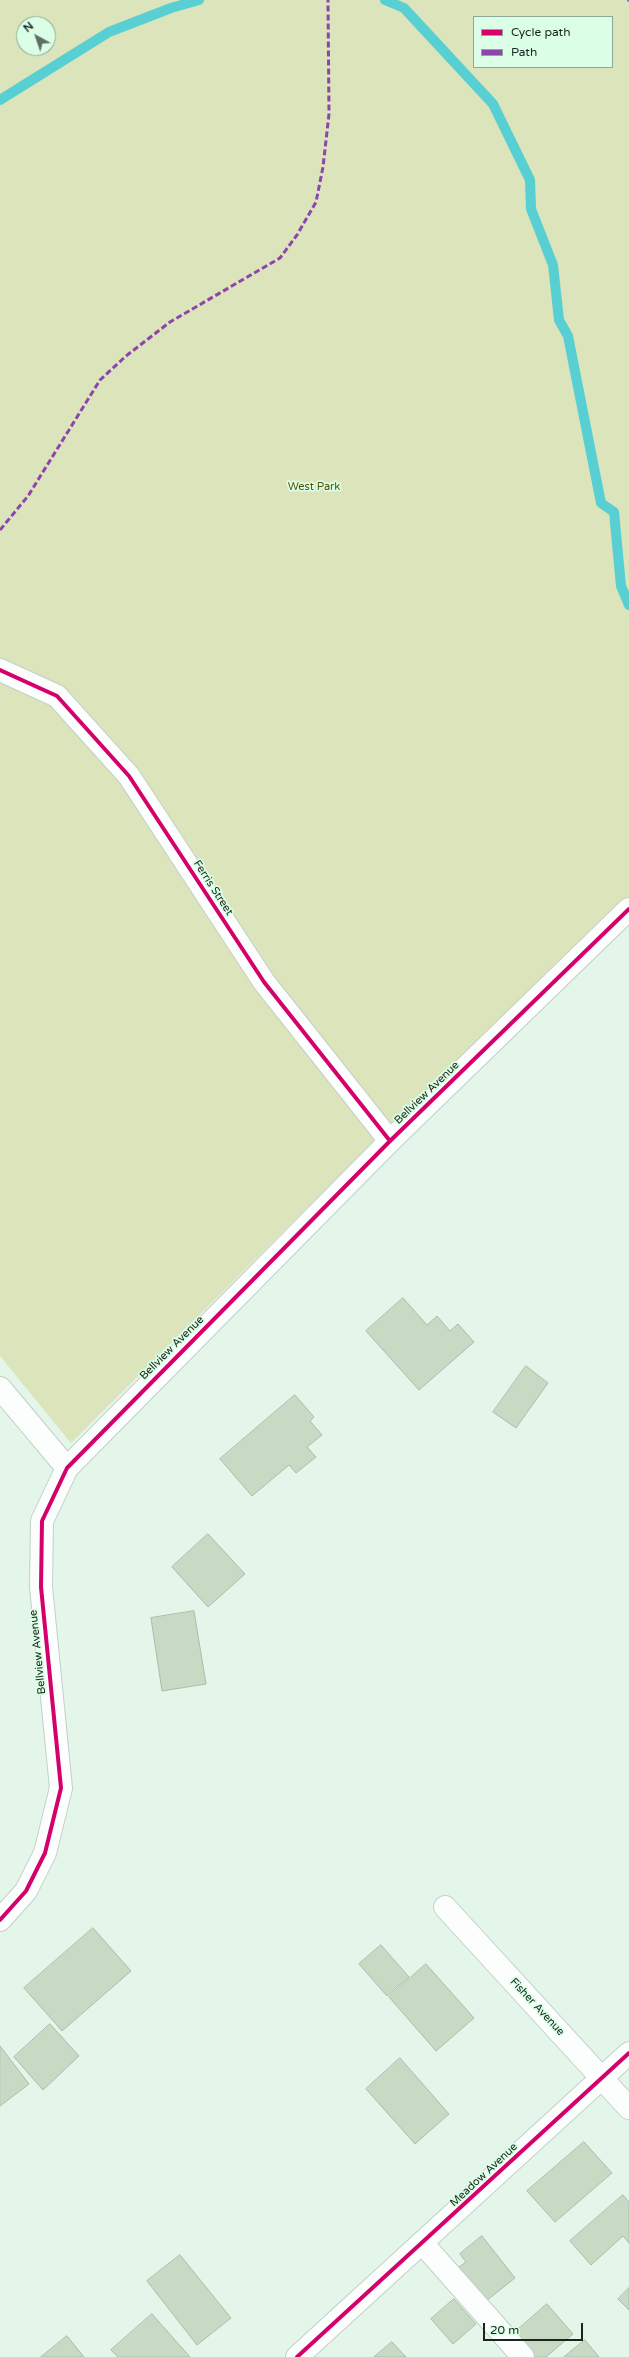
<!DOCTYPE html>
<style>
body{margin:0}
#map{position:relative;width:629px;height:2357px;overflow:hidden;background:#e3f6e9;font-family:"Varela Round",sans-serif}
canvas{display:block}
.legend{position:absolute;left:473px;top:16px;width:140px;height:52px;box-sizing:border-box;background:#dbfee6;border:1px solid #8da896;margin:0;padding:5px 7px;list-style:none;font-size:12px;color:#19261e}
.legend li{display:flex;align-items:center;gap:8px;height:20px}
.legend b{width:20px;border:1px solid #8da896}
.north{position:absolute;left:16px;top:16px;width:40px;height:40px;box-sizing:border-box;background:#dbfee6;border:1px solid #8da896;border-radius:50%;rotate:320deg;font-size:11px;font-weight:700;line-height:16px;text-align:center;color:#19261e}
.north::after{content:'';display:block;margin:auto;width:14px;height:18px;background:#606f65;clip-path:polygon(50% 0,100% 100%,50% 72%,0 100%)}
.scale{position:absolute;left:483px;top:2323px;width:100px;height:18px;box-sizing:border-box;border:2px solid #19261e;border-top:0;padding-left:5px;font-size:12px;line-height:14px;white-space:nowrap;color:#19261e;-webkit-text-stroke:3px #dbfee6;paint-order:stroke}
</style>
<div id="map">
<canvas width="629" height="2357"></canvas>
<ul class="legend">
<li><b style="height:5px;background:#d6006c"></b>Cycle path</li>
<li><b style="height:5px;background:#8e44ad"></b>Path</li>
</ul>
<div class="north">N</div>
<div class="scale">20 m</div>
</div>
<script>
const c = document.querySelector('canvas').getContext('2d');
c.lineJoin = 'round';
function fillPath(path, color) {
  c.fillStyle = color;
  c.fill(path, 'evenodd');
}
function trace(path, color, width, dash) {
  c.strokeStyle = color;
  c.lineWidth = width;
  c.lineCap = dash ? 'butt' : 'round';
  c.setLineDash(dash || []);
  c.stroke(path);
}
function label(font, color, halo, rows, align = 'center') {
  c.font = font + ' "Varela Round",sans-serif';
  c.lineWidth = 3.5;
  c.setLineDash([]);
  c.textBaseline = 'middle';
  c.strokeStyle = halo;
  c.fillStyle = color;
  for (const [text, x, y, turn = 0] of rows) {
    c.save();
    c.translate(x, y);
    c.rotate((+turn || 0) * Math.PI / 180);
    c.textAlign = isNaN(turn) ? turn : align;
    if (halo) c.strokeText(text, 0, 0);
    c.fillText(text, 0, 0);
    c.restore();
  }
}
const green = new Path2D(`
 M 0,0 L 629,0 L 629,906 L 416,1099 L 71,1443 L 0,1356 ZM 474,17 L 612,17 L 612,67 L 474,67 ZM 24,24 L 48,24 L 48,48 L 24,48 Z`);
const stream = new Path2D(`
 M 385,0 L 404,8 L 493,104 L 530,180 L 531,209 L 553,265 L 559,320 L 568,336 L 601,503 L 614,512 L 621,586 L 629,605
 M 0,100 L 109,32 L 171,8 L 199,0`);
const building = new Path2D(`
 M 403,1298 L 427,1325 L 437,1316 L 450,1331 L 458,1324 L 474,1342 L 419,1390 L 366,1331 Z
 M 526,1366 L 548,1383 L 516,1428 L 493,1412 Z
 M 295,1395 L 314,1417 L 310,1421 L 322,1435 L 307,1447 L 316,1457 L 296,1473 L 289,1465 L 252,1496 L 220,1459 Z
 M 208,1534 L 245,1574 L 208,1607 L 172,1567 Z
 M 194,1611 L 206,1684 L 162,1691 L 151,1618 Z
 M 93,1928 L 131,1971 L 62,2031 L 24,1988 Z
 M 381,1945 L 409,1977 L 387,1996 L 359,1964 Z
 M 426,1964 L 474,2018 L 436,2051 L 389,1997 Z
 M 50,2024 L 79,2056 L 43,2090 L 14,2057 Z
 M 0,2046 L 29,2084 L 0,2106 Z
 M 400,2058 L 449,2114 L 415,2144 L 366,2089 Z
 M 584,2142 L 612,2173 L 555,2222 L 527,2191 Z
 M 623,2195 L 629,2202 L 629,2243 L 623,2236 L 591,2265 L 570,2241 Z
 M 482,2236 L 515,2278 L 486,2301 L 459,2267 L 466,2262 L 460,2254 Z
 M 180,2255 L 231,2318 L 197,2345 L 147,2281 Z
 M 629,2288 L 629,2310 L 618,2299 Z
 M 454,2299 L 476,2324 L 453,2344 L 431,2319 Z
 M 547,2304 L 573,2334 L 546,2357 L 535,2357 L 514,2333 Z
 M 152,2314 L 190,2357 L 118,2357 L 111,2350 Z
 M 67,2336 L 84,2357 L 41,2357 Z
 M 585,2340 L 599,2357 L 564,2357 Z
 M 392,2342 L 406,2357 L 374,2357 Z`);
const minor = new Path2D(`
 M 0,670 L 57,696 L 129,776 L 264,982 L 390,1141
 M 0,1388 L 67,1468
 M 445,1907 L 629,2108
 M 0,1920 L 26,1891 L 45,1853 L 61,1788 L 41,1587 L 42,1521 L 67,1468 L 390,1141 L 629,909
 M 423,2244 L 523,2357
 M 297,2357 L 629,2053`);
const quiet = new Path2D(`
 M 628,0 L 629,1
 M 0,530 L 28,496 L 100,380 L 126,356 L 170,322 L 280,258 L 297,235 L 316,202 L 323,167 L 329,114 L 328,0`);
const cycleway = new Path2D(`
 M 0,670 L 57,696 L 129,776 L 264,982 L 390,1141
 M 0,1920 L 26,1891 L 45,1853 L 61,1788 L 41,1587 L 42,1521 L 67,1468 L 390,1141 L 629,909
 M 297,2357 L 629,2053`);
const parkNames = [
 ["West Park",314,487]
];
const streetNames = [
 ["Ferris Street",213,888,57],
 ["Bellview Avenue",427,1093,-44],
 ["Bellview Avenue",172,1348,-45],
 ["Bellview Avenue",38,1652,-96],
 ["Fisher Avenue",537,2007,47],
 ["Meadow Avenue",484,2175,-43]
];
fillPath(green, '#dbe4bb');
trace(stream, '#58cfd3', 10);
fillPath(building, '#c8d9c4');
trace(building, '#aebaae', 1);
trace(minor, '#c2d1c7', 24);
trace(minor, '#fbfefc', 22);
trace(quiet, '#8e44ad', 3, [6, 3]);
trace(cycleway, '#d6006c', 4);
label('11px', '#555407', '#dbfee6', parkNames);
label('11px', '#19261e', '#dbfee6', streetNames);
</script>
